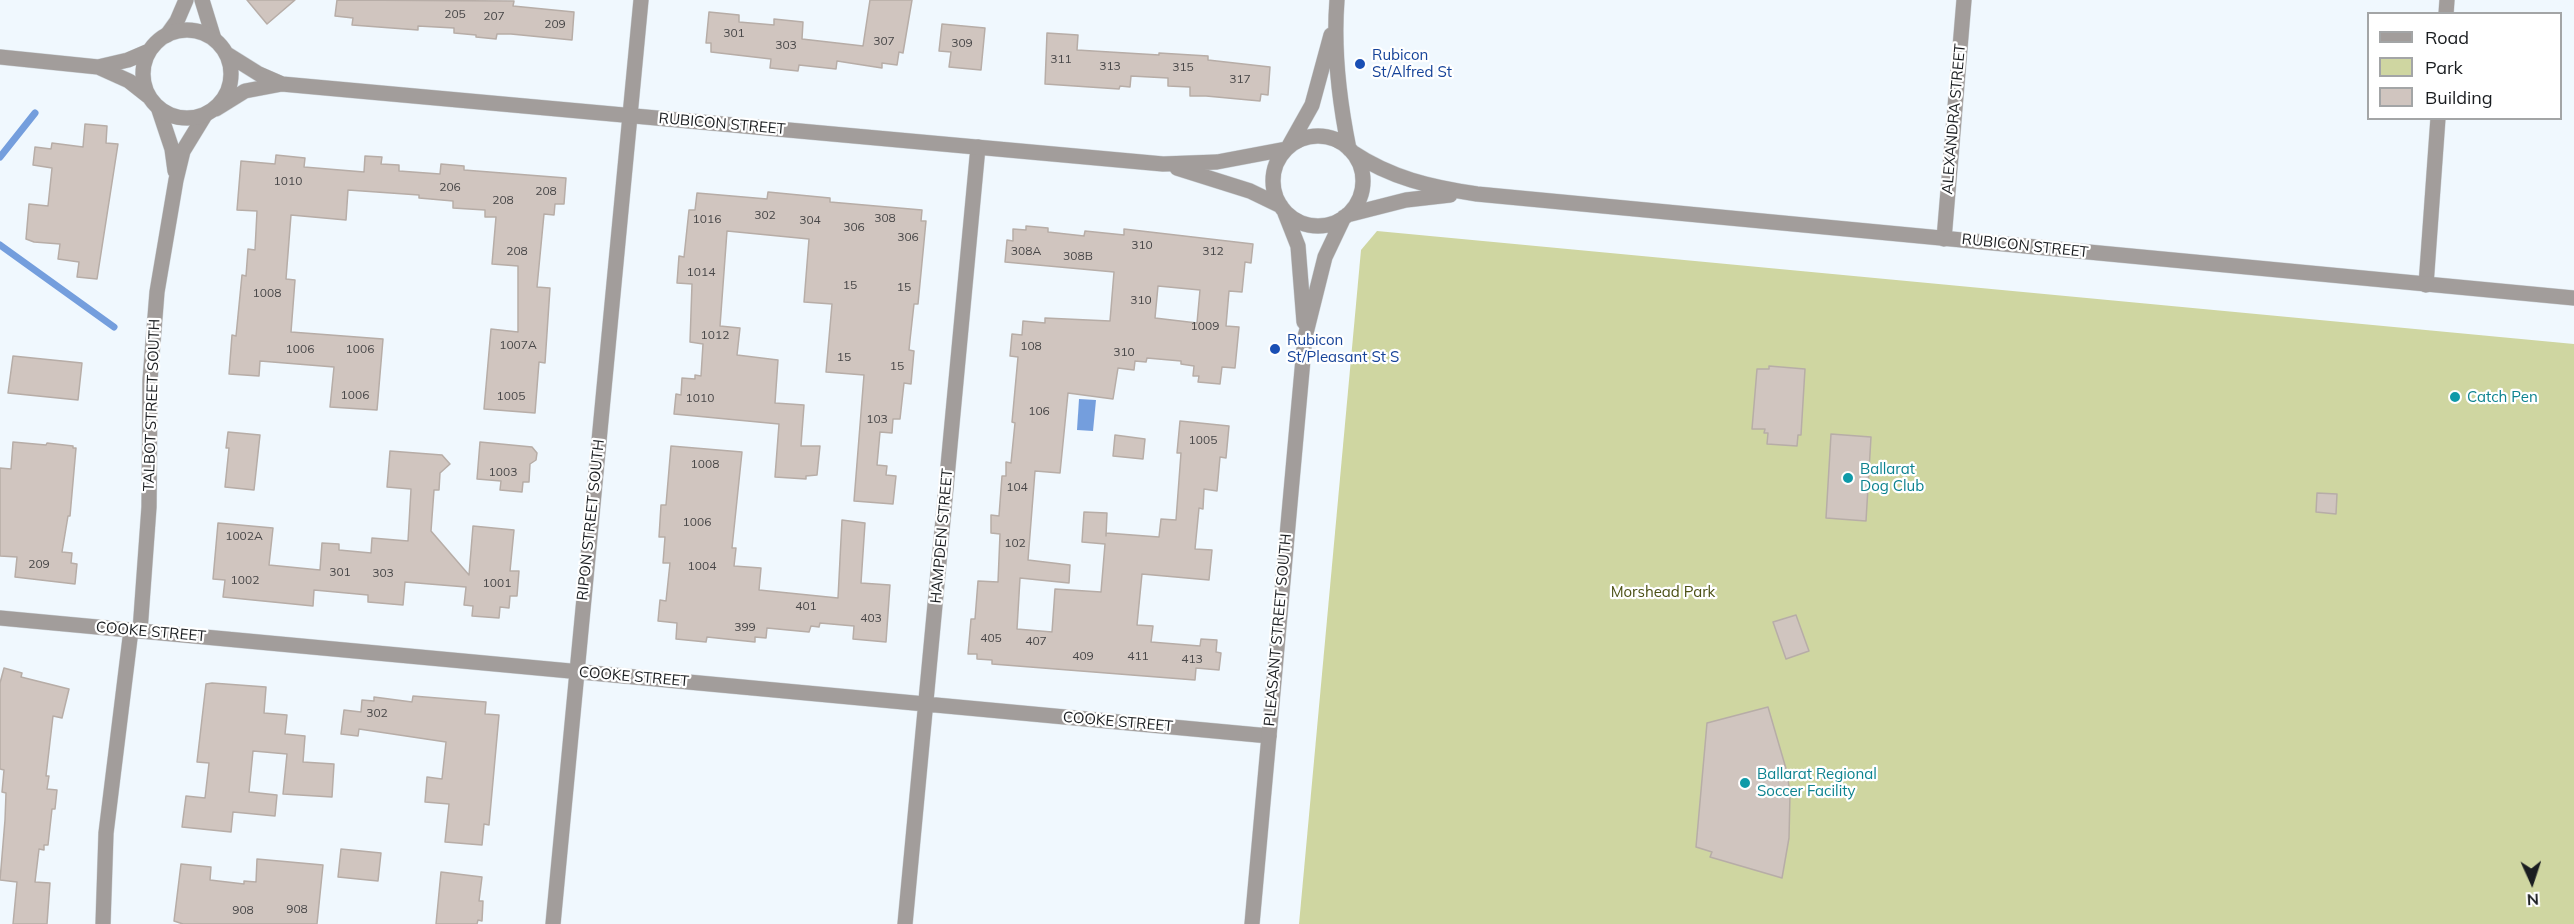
<!DOCTYPE html>
<style>
body{margin:0}
#map{position:relative;width:2574px;height:924px;overflow:hidden;background:#f0f8fe;font-family:Mulish,sans-serif}
canvas{display:block}
.legend{position:absolute;left:2367px;top:12px;width:195px;height:108px;box-sizing:border-box;background:#fff;border:2px solid #a3a5a6;margin:0;padding:8px 10px;list-style:none;font-size:18px;color:#1a1d20}
.legend li{display:flex;align-items:center;gap:12px;height:30px}
.legend b{width:30px;border:2px solid #a3a5a6}
.north{position:absolute;left:2502px;top:852px;width:60px;height:60px;-webkit-text-stroke:4px #fff;paint-order:stroke;rotate:177deg;font-size:16px;font-weight:700;line-height:24px;text-align:center;color:#1a1d20}
.north::after{content:'';display:block;margin:auto;width:21px;height:27px;background:#1a1d20;clip-path:polygon(50% 0,100% 100%,50% 72%,0 100%)}
</style>
<div id="map">
<canvas width="2574" height="924"></canvas>
<ul class="legend">
<li><b style="height:8px;background:#a29d9b"></b>Road</li>
<li><b style="height:16px;background:#cfd6a1"></b>Park</li>
<li><b style="height:16px;background:#d0c5bf"></b>Building</li>
</ul>
<div class="north">N</div>
</div>
<script>
const c = document.querySelector('canvas').getContext('2d');
c.lineJoin = 'round';
function fillPath(path, color) {
  c.fillStyle = color;
  c.fill(path, 'evenodd');
}
function trace(path, color, width, dash) {
  c.strokeStyle = color;
  c.lineWidth = width;
  c.lineCap = dash ? 'butt' : 'round';
  c.setLineDash(dash || []);
  c.stroke(path);
}
function label(font, color, halo, rows, align = 'center') {
  c.font = font + ' Mulish,sans-serif';
  c.lineWidth = 4.5;
  c.setLineDash([]);
  c.textBaseline = 'middle';
  c.strokeStyle = halo;
  c.fillStyle = color;
  for (const [text, x, y, turn = 0] of rows) {
    c.save();
    c.translate(x, y);
    c.rotate((+turn || 0) * Math.PI / 180);
    c.textAlign = isNaN(turn) ? turn : align;
    if (halo) c.strokeText(text, 0, 0);
    c.fillText(text, 0, 0);
    c.restore();
  }
}
const green = new Path2D(`
 M 1377,231 L 2574,344 L 2574,924 L 1299,924 L 1361,250 Z`);
const water = new Path2D(`
 M 1079,399 L 1096,400 L 1093,431 L 1077,430 Z`);
const stream = new Path2D(`
 M 0,157 L 35,113
 M 0,245 L 114,327`);
const building = new Path2D(`
 M 247,0 L 295,0 L 267,24 Z
 M 337,0 L 514,1 L 513,6 L 574,12 L 572,40 L 511,34 L 497,34 L 496,39 L 476,37 L 476,35 L 454,33 L 454,28 L 418,26 L 418,30 L 352,25 L 353,18 L 335,16 Z
 M 870,0 L 912,0 L 903,53 L 899,52 L 897,65 L 882,63 L 882,68 L 837,61 L 836,69 L 799,65 L 798,71 L 770,68 L 771,59 L 711,52 L 711,43 L 706,43 L 709,12 L 739,15 L 739,22 L 774,25 L 774,19 L 803,22 L 802,39 L 863,46 Z
 M 942,24 L 985,28 L 981,70 L 949,67 L 951,52 L 939,51 Z
 M 1047,33 L 1078,35 L 1077,50 L 1159,55 L 1159,53 L 1208,56 L 1208,60 L 1270,67 L 1268,95 L 1261,94 L 1260,101 L 1206,96 L 1190,96 L 1190,87 L 1168,86 L 1168,78 L 1131,76 L 1130,87 L 1120,86 L 1119,89 L 1045,84 Z
 M 85,124 L 107,126 L 106,143 L 118,144 L 97,279 L 77,277 L 79,262 L 58,259 L 60,244 L 34,242 L 26,239 L 29,204 L 48,206 L 52,168 L 33,165 L 35,147 L 51,149 L 52,143 L 83,147 Z
 M 276,155 L 305,158 L 304,167 L 364,172 L 365,156 L 382,157 L 381,164 L 399,165 L 399,171 L 440,174 L 441,164 L 464,166 L 464,170 L 566,178 L 564,204 L 555,204 L 554,215 L 544,214 L 537,287 L 550,288 L 545,363 L 539,362 L 535,413 L 484,409 L 491,329 L 518,332 L 518,266 L 492,264 L 496,217 L 485,217 L 485,210 L 453,208 L 453,201 L 419,198 L 419,195 L 348,190 L 346,220 L 291,215 L 286,279 L 295,280 L 291,332 L 383,339 L 377,410 L 330,407 L 334,367 L 260,361 L 259,376 L 229,374 L 232,335 L 236,336 L 242,275 L 246,276 L 248,249 L 255,250 L 257,211 L 237,210 L 241,161 L 275,164 Z
 M 768,192 L 830,198 L 830,202 L 922,210 L 921,221 L 926,221 L 918,304 L 914,304 L 910,340 L 909,350 L 914,351 L 911,384 L 904,383 L 900,419 L 893,419 L 892,433 L 880,432 L 877,465 L 887,466 L 886,475 L 896,476 L 893,504 L 854,501 L 864,375 L 826,372 L 832,304 L 804,302 L 809,239 L 727,231 L 720,326 L 740,328 L 737,355 L 778,360 L 775,403 L 804,405 L 801,446 L 820,446 L 817,475 L 806,476 L 806,479 L 775,477 L 779,424 L 674,414 L 676,394 L 681,395 L 682,378 L 695,379 L 695,375 L 701,376 L 703,344 L 690,342 L 692,284 L 677,283 L 679,256 L 684,257 L 689,210 L 695,210 L 697,193 L 767,199 Z
 M 1026,226 L 1048,228 L 1048,232 L 1084,236 L 1085,231 L 1124,235 L 1124,229 L 1253,244 L 1251,263 L 1245,262 L 1242,292 L 1229,291 L 1226,326 L 1239,327 L 1235,368 L 1222,367 L 1220,384 L 1198,382 L 1199,376 L 1193,376 L 1194,366 L 1181,364 L 1181,361 L 1147,358 L 1146,362 L 1135,361 L 1134,370 L 1118,368 L 1113,399 L 1068,393 L 1060,473 L 1035,471 L 1028,560 L 1070,565 L 1069,583 L 1020,578 L 1017,629 L 1052,632 L 1055,589 L 1101,592 L 1105,544 L 1082,542 L 1084,512 L 1107,513 L 1106,536 L 1106,533 L 1159,537 L 1161,519 L 1176,520 L 1181,453 L 1177,453 L 1180,421 L 1229,426 L 1226,458 L 1220,457 L 1217,491 L 1204,489 L 1203,509 L 1199,508 L 1195,549 L 1212,550 L 1209,580 L 1142,574 L 1137,625 L 1153,626 L 1151,642 L 1200,646 L 1201,639 L 1217,640 L 1216,652 L 1221,653 L 1219,670 L 1196,668 L 1195,680 L 992,664 L 992,660 L 977,659 L 977,654 L 968,654 L 971,619 L 975,619 L 978,581 L 998,582 L 1000,534 L 991,533 L 991,515 L 999,516 L 1002,476 L 1006,476 L 1006,462 L 1011,463 L 1015,423 L 1012,422 L 1018,357 L 1010,356 L 1012,334 L 1022,335 L 1023,321 L 1045,323 L 1045,318 L 1110,321 L 1114,272 L 1005,262 L 1007,240 L 1013,241 L 1013,229 L 1026,230 ZM 1158,286 L 1200,290 L 1197,323 L 1155,318 Z
 M 13,356 L 82,363 L 78,400 L 8,393 Z
 M 1769,366 L 1805,369 L 1801,435 L 1798,435 L 1797,446 L 1767,444 L 1768,433 L 1764,433 L 1765,429 L 1752,429 L 1757,369 L 1769,369 Z
 M 228,432 L 260,435 L 254,490 L 225,487 L 229,448 L 226,448 Z
 M 1831,434 L 1871,437 L 1866,521 L 1826,518 Z
 M 1115,435 L 1145,439 L 1143,459 L 1113,456 Z
 M 13,442 L 46,445 L 47,443 L 73,446 L 73,448 L 76,448 L 70,516 L 68,516 L 62,552 L 72,553 L 71,563 L 77,564 L 75,584 L 15,577 L 17,557 L 0,556 L 0,468 L 11,469 Z
 M 480,442 L 532,447 L 537,453 L 536,460 L 530,464 L 529,482 L 523,482 L 522,492 L 500,490 L 501,481 L 477,479 Z
 M 671,446 L 742,452 L 732,548 L 736,548 L 734,566 L 761,568 L 759,590 L 838,598 L 842,520 L 865,523 L 861,583 L 890,585 L 886,642 L 853,639 L 854,626 L 820,623 L 819,627 L 811,626 L 809,632 L 767,628 L 766,638 L 755,637 L 755,642 L 707,637 L 706,642 L 676,639 L 677,623 L 658,621 L 660,600 L 666,601 L 670,563 L 663,563 L 665,537 L 659,537 L 661,505 L 666,505 Z
 M 390,451 L 442,455 L 450,464 L 440,473 L 439,490 L 434,490 L 431,531 L 469,575 L 473,526 L 514,530 L 510,571 L 519,571 L 517,596 L 510,596 L 509,608 L 500,607 L 499,618 L 472,616 L 473,606 L 464,605 L 466,587 L 405,582 L 403,605 L 368,602 L 368,595 L 314,590 L 313,606 L 223,597 L 225,580 L 213,579 L 218,523 L 273,528 L 269,565 L 320,570 L 322,543 L 339,544 L 339,550 L 371,553 L 372,538 L 408,541 L 411,489 L 387,487 Z
 M 2317,493 L 2337,494 L 2336,514 L 2316,512 Z
 M 1796,615 L 1809,651 L 1786,659 L 1773,622 Z
 M 4,668 L 22,673 L 21,677 L 69,689 L 62,718 L 53,716 L 46,776 L 49,776 L 47,789 L 57,790 L 55,809 L 52,809 L 48,845 L 44,845 L 44,850 L 39,849 L 35,882 L 50,883 L 47,924 L 13,924 L 17,882 L 0,880 L 5,820 L 6,793 L 2,792 L 4,770 L 0,769 L 0,683 Z
 M 212,683 L 266,687 L 264,713 L 287,715 L 285,734 L 305,736 L 303,762 L 334,764 L 332,797 L 283,794 L 287,754 L 253,751 L 249,792 L 277,795 L 275,816 L 233,812 L 231,832 L 182,827 L 186,796 L 205,798 L 209,763 L 197,762 L 206,684 Z
 M 413,696 L 486,702 L 485,714 L 499,715 L 489,825 L 484,824 L 482,845 L 445,842 L 449,804 L 425,802 L 427,777 L 442,779 L 446,742 L 359,729 L 358,736 L 341,734 L 344,710 L 361,712 L 362,700 L 374,701 L 374,697 L 412,702 Z
 M 1768,707 L 1787,772 L 1790,794 L 1789,838 L 1782,878 L 1710,857 L 1712,852 L 1696,847 L 1707,723 Z
 M 341,849 L 381,853 L 378,881 L 338,877 Z
 M 257,859 L 323,865 L 317,924 L 183,924 L 174,921 L 181,864 L 211,867 L 210,880 L 244,884 L 244,881 L 256,882 Z
 M 441,872 L 482,877 L 479,901 L 483,901 L 482,921 L 478,920 L 477,924 L 436,924 Z`);
const minor = new Path2D(`
 M 202,0 L 214,39
 M 2446,14 L 2447,0
 M 167,35 L 177,21 L 186,0
 M 159,110 L 172,149 L 175,171
 M 1944,239 L 1964,0
 M 2426,285 L 2438,118
 M 0,618 L 1269,736
 M 140,631 L 149,507 L 150,380 L 157,292 L 176,180 L 183,151 L 205,115
 M 103,924 L 106,833 L 131,630
 M 553,924 L 641,0
 M 905,924 L 978,147`);
const tertiary = new Path2D(`
 M 1337,0 C 1333,50 1339,100 1349,149
 M143 74a44 44 0 1 1 88 0a44 44 0 1 1-88 0Z
 M 227,54 L 259,74 L 282,84
 M 0,57 L 98,67 L 128,60 L 149,51
 M 98,67 L 129,81 L 148,96
 M 216,109 L 245,91 L 282,84 L 1163,164 L 1217,162 L 1286,149
 M1273 181a45 45 0 1 1 90 0a45 45 0 1 1-90 0Z
 M 1289,146 L 1312,105 L 1331,35
 M 1352,152 C 1391,178 1430,187 1477,194 L 2574,298
 M 1177,168 L 1250,191 L 1281,206
 M 1285,213 L 1298,246 L 1304,322
 M 1347,215 L 1406,200 L 1450,195
 M 1252,924 L 1305,337 L 1325,257 L 1344,217`);
const markers = [
 [1360,64,6,"#1a4fb4"],
 [1275,349,6,"#1a4fb4"],
 [2455,397,6,"#0f9aa8"],
 [1848,478,6,"#0f9aa8"],
 [1745,783,6,"#0f9aa8"]
];
const numberNames = [
 ["205",455,14],
 ["207",494,16],
 ["209",555,24],
 ["301",734,33],
 ["307",884,41],
 ["309",962,43],
 ["303",786,45],
 ["311",1061,59],
 ["313",1110,66],
 ["315",1183,67],
 ["317",1240,79],
 ["1010",288,181],
 ["206",450,187],
 ["208",546,191],
 ["208",503,200],
 ["302",765,215],
 ["308",885,218],
 ["1016",707,219],
 ["304",810,220],
 ["306",854,227],
 ["306",908,237],
 ["310",1142,245],
 ["208",517,251],
 ["308A",1026,251],
 ["312",1213,251],
 ["308B",1078,256],
 ["1014",701,272],
 ["15",850,285],
 ["15",904,287],
 ["1008",267,293],
 ["310",1141,300],
 ["1009",1205,326],
 ["1012",715,335],
 ["1007A",518,345],
 ["108",1031,346],
 ["1006",300,349],
 ["1006",360,349],
 ["310",1124,352],
 ["15",844,357],
 ["15",897,366],
 ["1006",355,395],
 ["1005",511,396],
 ["1010",700,398],
 ["106",1039,411],
 ["103",877,419],
 ["1005",1203,440],
 ["1008",705,464],
 ["1003",503,472],
 ["104",1017,487],
 ["1006",697,522],
 ["1002A",244,536],
 ["102",1015,543],
 ["209",39,564],
 ["1004",702,566],
 ["301",340,572],
 ["303",383,573],
 ["1002",245,580],
 ["1001",497,583],
 ["401",806,606],
 ["403",871,618],
 ["399",745,627],
 ["405",991,638],
 ["407",1036,641],
 ["409",1083,656],
 ["411",1138,656],
 ["413",1192,659],
 ["302",377,713],
 ["908",297,909],
 ["908",243,910]
];
const transitNames = [
 ["Rubicon",1372,55],
 ["St/Alfred St",1372,72],
 ["Rubicon",1287,340],
 ["St/Pleasant St S",1287,357]
];
const streetNames = [
 ["ALEXANDRA STREET",1954,119,-85],
 ["RUBICON STREET",722,124,5],
 ["RUBICON STREET",2025,246,6],
 ["TALBOT STREET SOUTH",152,405,-88],
 ["RIPON STREET SOUTH",591,520,-84],
 ["HAMPDEN STREET",942,536,-85],
 ["PLEASANT STREET SOUTH",1278,630,-85],
 ["COOKE STREET",151,632,5],
 ["COOKE STREET",634,677,5],
 ["COOKE STREET",1118,722,5]
];
const cultureNames = [
 ["Catch Pen",2467,397],
 ["Ballarat",1860,469],
 ["Dog Club",1860,486],
 ["Ballarat Regional",1757,774],
 ["Soccer Facility",1757,791]
];
const parkNames = [
 ["Morshead Park",1663,592]
];
fillPath(green, '#cfd6a1');
fillPath(water, '#749edd');
trace(stream, '#749edd', 7);
fillPath(building, '#d0c5bf');
trace(building, '#b7ada7', 1.5);
trace(minor, '#ced5da', 16);
trace(tertiary, '#ced5da', 16);
trace(minor, '#a29d9b', 15);
trace(tertiary, '#a29d9b', 15);
for (const [x, y, r, color] of markers) {
  const dot = new Path2D();
  dot.arc(x, y, r, 0, 2 * Math.PI);
  c.fillStyle = color;
  c.fill(dot);
  trace(dot, '#fff', 2);
}
label('12px', '#484748', null, numberNames);
label('15px', '#164399', '#fff', transitNames, 'left');
label('15px', '#1a1d20', '#fff', streetNames);
label('15px', '#0d838f', '#fff', cultureNames, 'left');
label('15px', '#4b5015', '#fff', parkNames);
</script>
